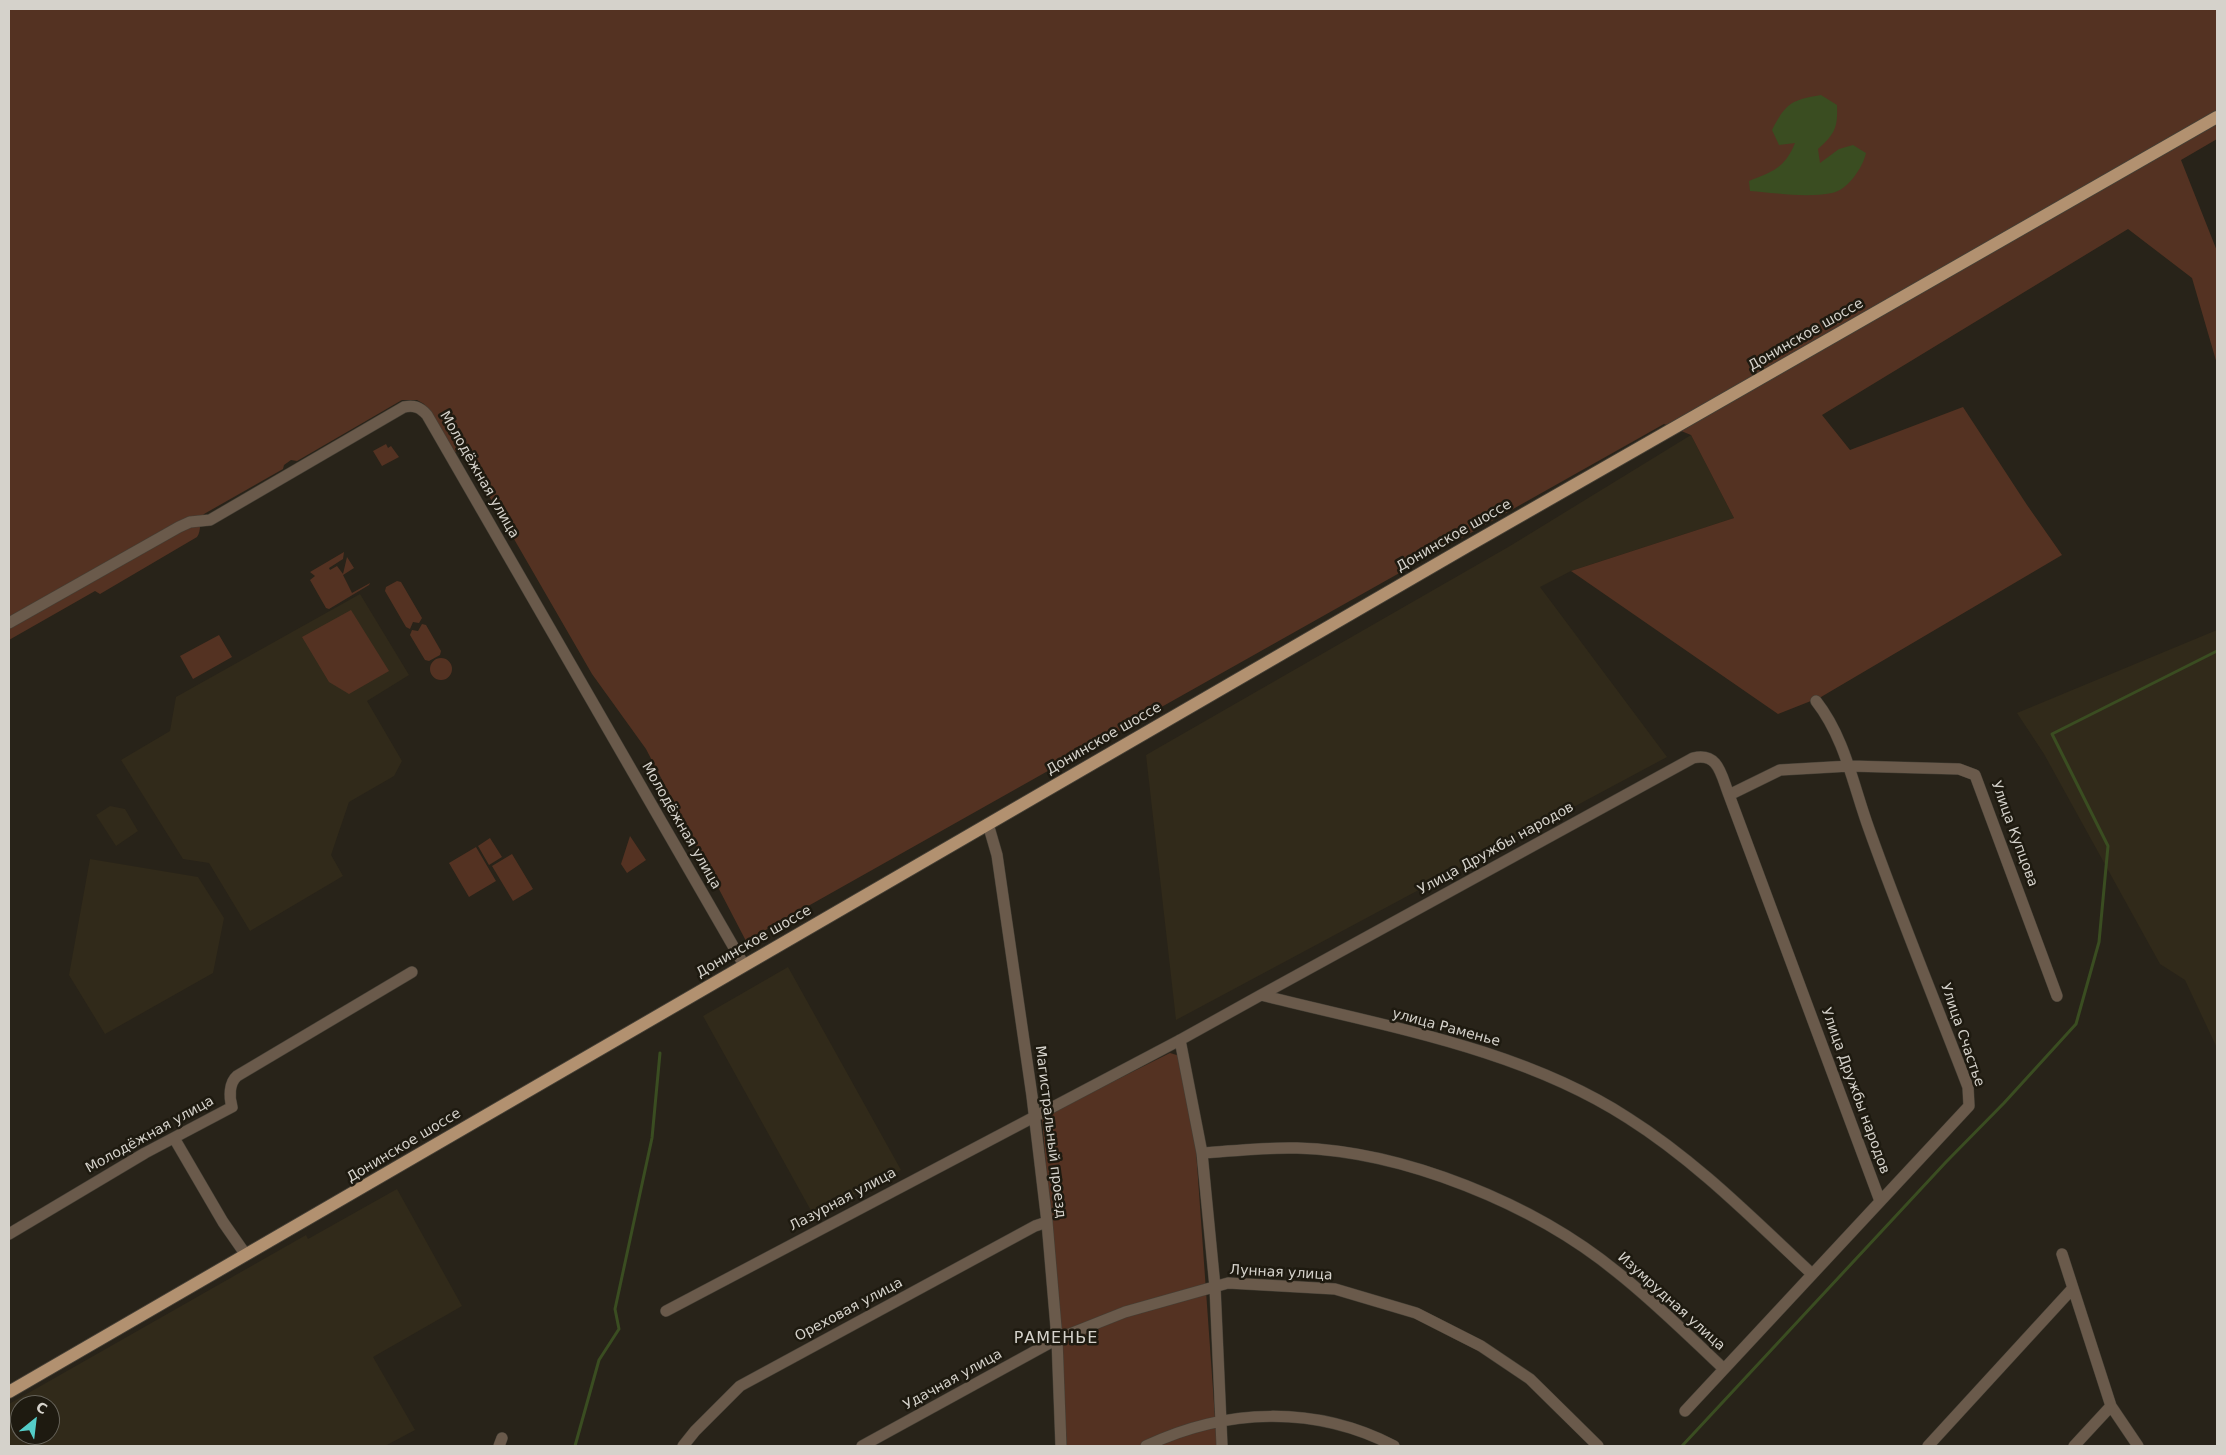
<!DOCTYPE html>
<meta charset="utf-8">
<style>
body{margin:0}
#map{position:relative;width:2226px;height:1455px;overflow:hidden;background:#282319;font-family:"DejaVu Sans",sans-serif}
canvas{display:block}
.frame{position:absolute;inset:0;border:10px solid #d5d2cb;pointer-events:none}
.north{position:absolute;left:10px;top:1395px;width:50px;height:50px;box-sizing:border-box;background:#1e1a10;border:1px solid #67645b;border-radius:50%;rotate:29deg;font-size:14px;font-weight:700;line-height:20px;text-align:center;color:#d5d2cb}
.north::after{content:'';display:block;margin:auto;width:18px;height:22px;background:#54cdc8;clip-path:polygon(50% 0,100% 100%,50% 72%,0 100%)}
</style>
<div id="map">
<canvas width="2226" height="1455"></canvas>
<div class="frame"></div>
<div class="north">С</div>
</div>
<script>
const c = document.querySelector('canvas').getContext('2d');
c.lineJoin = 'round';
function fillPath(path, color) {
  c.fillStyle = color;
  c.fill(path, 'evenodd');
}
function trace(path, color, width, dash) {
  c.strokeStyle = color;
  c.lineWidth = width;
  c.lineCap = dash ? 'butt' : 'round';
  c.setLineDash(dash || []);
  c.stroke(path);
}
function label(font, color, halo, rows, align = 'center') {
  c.font = font + ' "DejaVu Sans",sans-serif';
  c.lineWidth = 5;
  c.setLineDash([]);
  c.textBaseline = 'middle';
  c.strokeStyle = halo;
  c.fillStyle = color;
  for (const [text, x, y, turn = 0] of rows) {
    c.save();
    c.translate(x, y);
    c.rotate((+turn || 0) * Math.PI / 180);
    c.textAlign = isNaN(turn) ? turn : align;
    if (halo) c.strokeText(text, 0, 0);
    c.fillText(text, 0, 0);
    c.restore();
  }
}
const built = new Path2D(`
 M 1691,435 L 1734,518 L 1571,571 L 1540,587 L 1667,757 L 1176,1020 L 1146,755 L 1510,546 Z
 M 360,594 L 409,675 L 367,701 L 402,761 L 394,776 L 349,802 L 331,855 L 343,876 L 250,931 L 209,863 L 183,859 L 121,760 L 170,731 L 176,697 Z
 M 2217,630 L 2217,1048 L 2185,980 L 2160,964 L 2044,754 L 2017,713 Z
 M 110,806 L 125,809 L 138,831 L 116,846 L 96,815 Z
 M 90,859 L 198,877 L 224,918 L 213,973 L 105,1034 L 69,975 Z
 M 788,967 L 901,1170 L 814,1216 L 703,1016 Z
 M 397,1189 L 462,1306 L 373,1357 L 415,1430 L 385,1446 L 9,1446 L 9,1404 L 306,1235 L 308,1239 ZM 20,1405 L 50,1405 L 50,1435 L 20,1435 Z`);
const green = new Path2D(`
 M 9,9 L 2217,9 L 2217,139 L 2181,160 L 2217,251 L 2217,364 L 2192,278 L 2128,229 L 1822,415 L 1850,450 L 1963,407 L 2027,505 L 2062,555 L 1821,697 L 1778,714 L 1571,571 L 1734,518 L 1691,435 L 1664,424 L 746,941 L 646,749 L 592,674 L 462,449 L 456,452 L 452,449 L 424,404 L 417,400 L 402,400 L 297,461 L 291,460 L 284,465 L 283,469 L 204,514 C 198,521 202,531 197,537 L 100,594 L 95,591 L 9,640 Z
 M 386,444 L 388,448 L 391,446 L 399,457 L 382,466 L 373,451 Z
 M 344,552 L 343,559 L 329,568 L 330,570 L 337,566 L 343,574 L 347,557 L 354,568 L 343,575 L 352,593 L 370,583 L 369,585 L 329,609 L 326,608 L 310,580 L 315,576 L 310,572 Z
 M 397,581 L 401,582 L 422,618 L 419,623 L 413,622 L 410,629 L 406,627 L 385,591 L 386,587 Z
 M 351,610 L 389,671 L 349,694 L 329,682 L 302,637 Z
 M 422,624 L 426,625 L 441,651 L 440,655 L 429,661 L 425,660 L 410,635 L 412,630 L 418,631 Z
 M 219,635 L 232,657 L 193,679 L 180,656 Z
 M430 669a11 11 0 1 1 22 0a11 11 0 1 1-22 0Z
 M 630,836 L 646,860 L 627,873 L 621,864 Z
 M 490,838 L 502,857 L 489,865 L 478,846 Z
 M 476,847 L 496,881 L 469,897 L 449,863 Z
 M 512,854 L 533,889 L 513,901 L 492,866 Z
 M 1170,1053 L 1180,1056 L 1196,1150 L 1217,1446 L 1067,1446 L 1042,1117 Z`);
const water = new Path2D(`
 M 1821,95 L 1837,105 C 1838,127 1835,134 1818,149 L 1820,163 L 1839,149 L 1853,145 L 1866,153 C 1863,167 1848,190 1832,193 C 1806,198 1776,193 1750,191 L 1749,181 C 1772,172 1785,168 1795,143 L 1779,145 L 1772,130 C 1786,103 1791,100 1821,95 Z`);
const stream = new Path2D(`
 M 575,1446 L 599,1360 L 619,1329 L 615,1309 L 652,1138 L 660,1053
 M 1682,1446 L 1946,1162 L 2004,1103 L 2076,1024 L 2099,942 L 2108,846 L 2052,734 L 2217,651`);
const minor = new Path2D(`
 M 9,623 L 179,527 L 190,522 L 210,520 L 404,407 C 414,405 420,407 427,415 L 744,965
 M 1729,795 L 1880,1201
 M 988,824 L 997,855 L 1032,1096 L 1047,1222 L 1057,1339 L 1061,1446
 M 1261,995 L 1693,758 C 1719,752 1721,775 1729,795 L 1780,770 L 1850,766 L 1959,769 L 1975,775 L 2057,996
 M 1180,1040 L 1202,1153 L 1215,1287 L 1222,1446
 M 174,1138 L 223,1222 L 246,1255
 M 1202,1153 C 1233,1151 1265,1147 1297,1148 C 1404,1151 1534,1204 1617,1272 C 1655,1302 1689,1336 1724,1369
 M 9,1234 L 145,1153 L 232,1107 C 229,1097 229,1083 237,1076 L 412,972
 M 2062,1254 L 2111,1406 L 2138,1446
 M 666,1311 L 1180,1040 L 1261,995 C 1383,1026 1520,1048 1628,1118 C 1696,1161 1753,1219 1812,1274
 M 1685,1411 L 1969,1106 L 1968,1087 C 1935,1001 1900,916 1869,829 C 1853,785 1845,738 1816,701
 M 499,1446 L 502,1438
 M 683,1446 L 695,1431 L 740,1386 L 1035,1226 L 1047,1222
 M 862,1446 L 1057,1339 L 1125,1312 L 1228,1283 L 1335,1289 L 1416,1313 L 1481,1346 L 1530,1379 L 1598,1446
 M 1146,1446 C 1226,1408 1315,1405 1394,1446
 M 1928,1446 L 2073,1288
 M 2074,1446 L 2111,1406`);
const major = new Path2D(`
 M 9,1392 L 1466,547 L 2217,117`);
const streetNames = [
 ["Донинское шоссе",1806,335,-30],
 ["Молодёжная улица",479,475,60],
 ["Донинское шоссе",1454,536,-30],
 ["Донинское шоссе",1104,739,-30],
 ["Молодёжная улица",681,826,60],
 ["Улица Купцова",2014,834,70],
 ["Улица Дружбы народов",1496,849,-29],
 ["Донинское шоссе",754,942,-30],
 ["улица Раменье",1446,1028,15],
 ["Улица Счастье",1962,1035,71],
 ["Улица Дружбы народов",1855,1091,70],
 ["Магистральный проезд",1050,1132,83],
 ["Молодёжная улица",150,1135,-29],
 ["Донинское шоссе",404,1146,-31],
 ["Лазурная улица",843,1200,-28],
 ["Лунная улица",1281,1273,3],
 ["Изумрудная улица",1671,1302,42],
 ["Ореховая улица",849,1310,-28],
 ["Удачная улица",953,1380,-29]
];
const quarterNames = [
 ["РАМЕНЬЕ",1056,1339]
];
fillPath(built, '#312a1a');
fillPath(green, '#543222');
fillPath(water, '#3a4d21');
trace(stream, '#3a4d21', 3);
trace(minor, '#443f35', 12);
trace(major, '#443f35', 14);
trace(minor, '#6a5a4b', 11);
trace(major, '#b29170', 12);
label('14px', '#d5d2cb', '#1e1a10', streetNames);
c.letterSpacing = '1px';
label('16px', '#d5d2cb', '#1e1a10', quarterNames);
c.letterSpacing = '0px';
</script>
